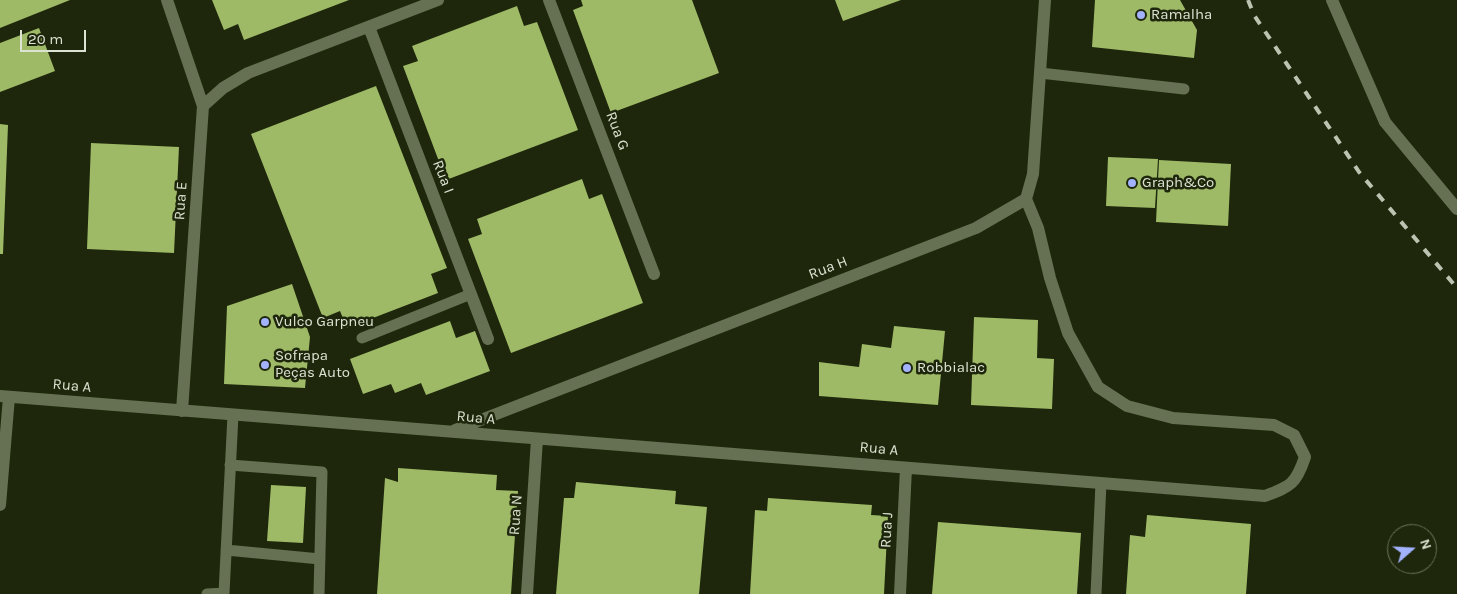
<!DOCTYPE html>
<meta charset="utf-8">
<style>
body{margin:0}
#map{position:relative;width:1457px;height:594px;overflow:hidden;background:#1e270b;font-family:Karla,sans-serif}
canvas{display:block}
.north{position:absolute;left:1387px;top:524px;width:50px;height:50px;box-sizing:border-box;background:#1e270b;border:1px solid #6a725b;border-radius:50%;rotate:71deg;font-size:14px;font-weight:700;line-height:20px;text-align:center;color:#dce3d2}
.north::after{content:'';display:block;margin:auto;width:18px;height:22px;background:#a2b2fd;clip-path:polygon(50% 0,100% 100%,50% 72%,0 100%)}
.scale{position:absolute;left:20px;top:30px;width:66px;height:22px;box-sizing:border-box;border:2px solid #dce3d2;border-top:0;padding-left:6px;font-size:15px;line-height:18px;white-space:nowrap;color:#dce3d2;-webkit-text-stroke:4px #1e270b;paint-order:stroke}
</style>
<div id="map">
<canvas width="1457" height="594"></canvas>
<div class="north">N</div>
<div class="scale">20 m</div>
</div>
<script>
const c = document.querySelector('canvas').getContext('2d');
c.lineJoin = 'round';
function fillPath(path, color) {
  c.fillStyle = color;
  c.fill(path, 'evenodd');
}
function trace(path, color, width, dash) {
  c.strokeStyle = color;
  c.lineWidth = width;
  c.lineCap = dash ? 'butt' : 'round';
  c.setLineDash(dash || []);
  c.stroke(path);
}
function label(font, color, halo, rows, align = 'center') {
  c.font = font + ' Karla,sans-serif';
  c.lineWidth = 5;
  c.setLineDash([]);
  c.textBaseline = 'middle';
  c.strokeStyle = halo;
  c.fillStyle = color;
  for (const [text, x, y, turn = 0] of rows) {
    c.save();
    c.translate(x, y);
    c.rotate((+turn || 0) * Math.PI / 180);
    c.textAlign = isNaN(turn) ? turn : align;
    if (halo) c.strokeText(text, 0, 0);
    c.fillText(text, 0, 0);
    c.restore();
  }
}
const building = new Path2D(`
 M 0,0 L 70,0 L 0,28 Z
 M 212,0 L 349,0 L 244,40 L 238,24 L 224,30 Z
 M 581,0 L 692,0 L 719,73 L 611,113 L 573,10 L 583,6 Z
 M 835,0 L 901,0 L 843,21 Z
 M 1095,0 L 1180,0 L 1197,30 L 1194,58 L 1092,47 Z
 M 517,6 L 524,26 L 537,22 L 578,130 L 446,180 L 403,66 L 418,61 L 412,46 Z
 M 39,28 L 55,71 L 0,92 L 0,43 Z
 M 376,86 L 447,268 L 431,274 L 438,293 L 347,328 L 340,311 L 323,318 L 251,134 Z
 M 0,124 L 8,125 L 3,254 L 0,254 Z
 M 91,143 L 179,147 L 174,253 L 87,249 Z
 M 1108,157 L 1158,159 L 1155,208 L 1106,206 Z
 M 1159,160 L 1231,164 L 1228,226 L 1156,222 Z
 M 582,179 L 589,199 L 602,194 L 643,303 L 511,353 L 468,239 L 482,234 L 477,219 Z
 M 292,284 L 310,337 L 305,388 L 224,384 L 227,306 Z
 M 974,317 L 1038,320 L 1037,358 L 1054,359 L 1052,409 L 971,405 Z
 M 450,321 L 456,338 L 475,331 L 490,371 L 426,395 L 421,383 L 395,393 L 391,384 L 363,394 L 350,359 Z
 M 894,326 L 945,331 L 938,405 L 819,396 L 819,362 L 859,367 L 862,344 L 891,348 Z
 M 398,468 L 497,475 L 496,490 L 518,491 L 511,594 L 377,594 L 385,478 L 398,482 Z
 M 576,482 L 676,491 L 675,504 L 707,507 L 699,594 L 556,594 L 564,498 L 574,498 Z
 M 271,485 L 306,487 L 303,543 L 267,541 Z
 M 768,498 L 872,505 L 871,515 L 888,516 L 884,594 L 750,594 L 755,510 L 767,511 Z
 M 1147,515 L 1251,524 L 1246,594 L 1126,594 L 1130,535 L 1145,537 Z
 M 938,522 L 1081,533 L 1077,594 L 932,594 Z`);
const lane = new Path2D(`
 M 1040,73 L 1184,89
 M 362,338 L 471,294
 M 230,465 L 322,472 L 319,594
 M 226,550 L 320,559
 M 207,594 L 224,593 L 233,415
 M 1096,594 L 1101,483`);
const street = new Path2D(`
 M 167,0 L 203,106 L 182,411
 M 549,0 L 654,274
 M 1332,0 L 1385,122 L 1457,209
 M 369,27 L 488,339
 M 203,106 L 223,88 L 248,73 L 438,0
 M 0,396 L 1265,496 C 1291,486 1296,484 1305,457 L 1294,435 L 1274,425 L 1173,418 L 1127,406 L 1098,387 L 1068,333 L 1050,278 L 1038,228 L 1026,199
 M 455,430 L 976,228 L 1026,199 L 1033,174 L 1045,0
 M 0,505 L 9,397
 M 527,594 L 537,439
 M 900,594 L 906,468`);
const rail = new Path2D(`
 M 1248,0 L 1254,15 L 1359,172 L 1457,288`);
const markers = [
 [1141,15,5,"#a2b2fd"],
 [1132,183,5,"#a2b2fd"],
 [265,322,5,"#a2b2fd"],
 [265,365,5,"#a2b2fd"],
 [907,368,5,"#a2b2fd"]
];
const poiNames = [
 ["Ramalha",1151,15],
 ["Graph&Co",1142,183],
 ["Vulco Garpneu",275,322],
 ["Sofrapa",275,356],
 ["Peças Auto",275,373],
 ["Robbialac",917,368]
];
const streetNames = [
 ["Rua G",617,131,69],
 ["Rua I",443,177,69],
 ["Rua E",181,201,-86],
 ["Rua H",828,268,-21],
 ["Rua A",72,386,5],
 ["Rua A",476,418,5],
 ["Rua A",879,449,5],
 ["Rua N",516,515,-86],
 ["Rua J",887,530,-87]
];
fillPath(building, '#9eba67');
trace(lane, '#657152', 11);
trace(street, '#657152', 12);
trace(rail, '#bcc3b1', 4, [9, 9]);
for (const [x, y, r, color] of markers) {
  const dot = new Path2D();
  dot.arc(x, y, r, 0, 2 * Math.PI);
  c.fillStyle = color;
  c.fill(dot);
  trace(dot, '#1e270b', 2);
}
label('15px', '#dce3d2', '#1e270b', poiNames, 'left');
label('15px', '#dce3d2', '#1e270b', streetNames);
</script>
